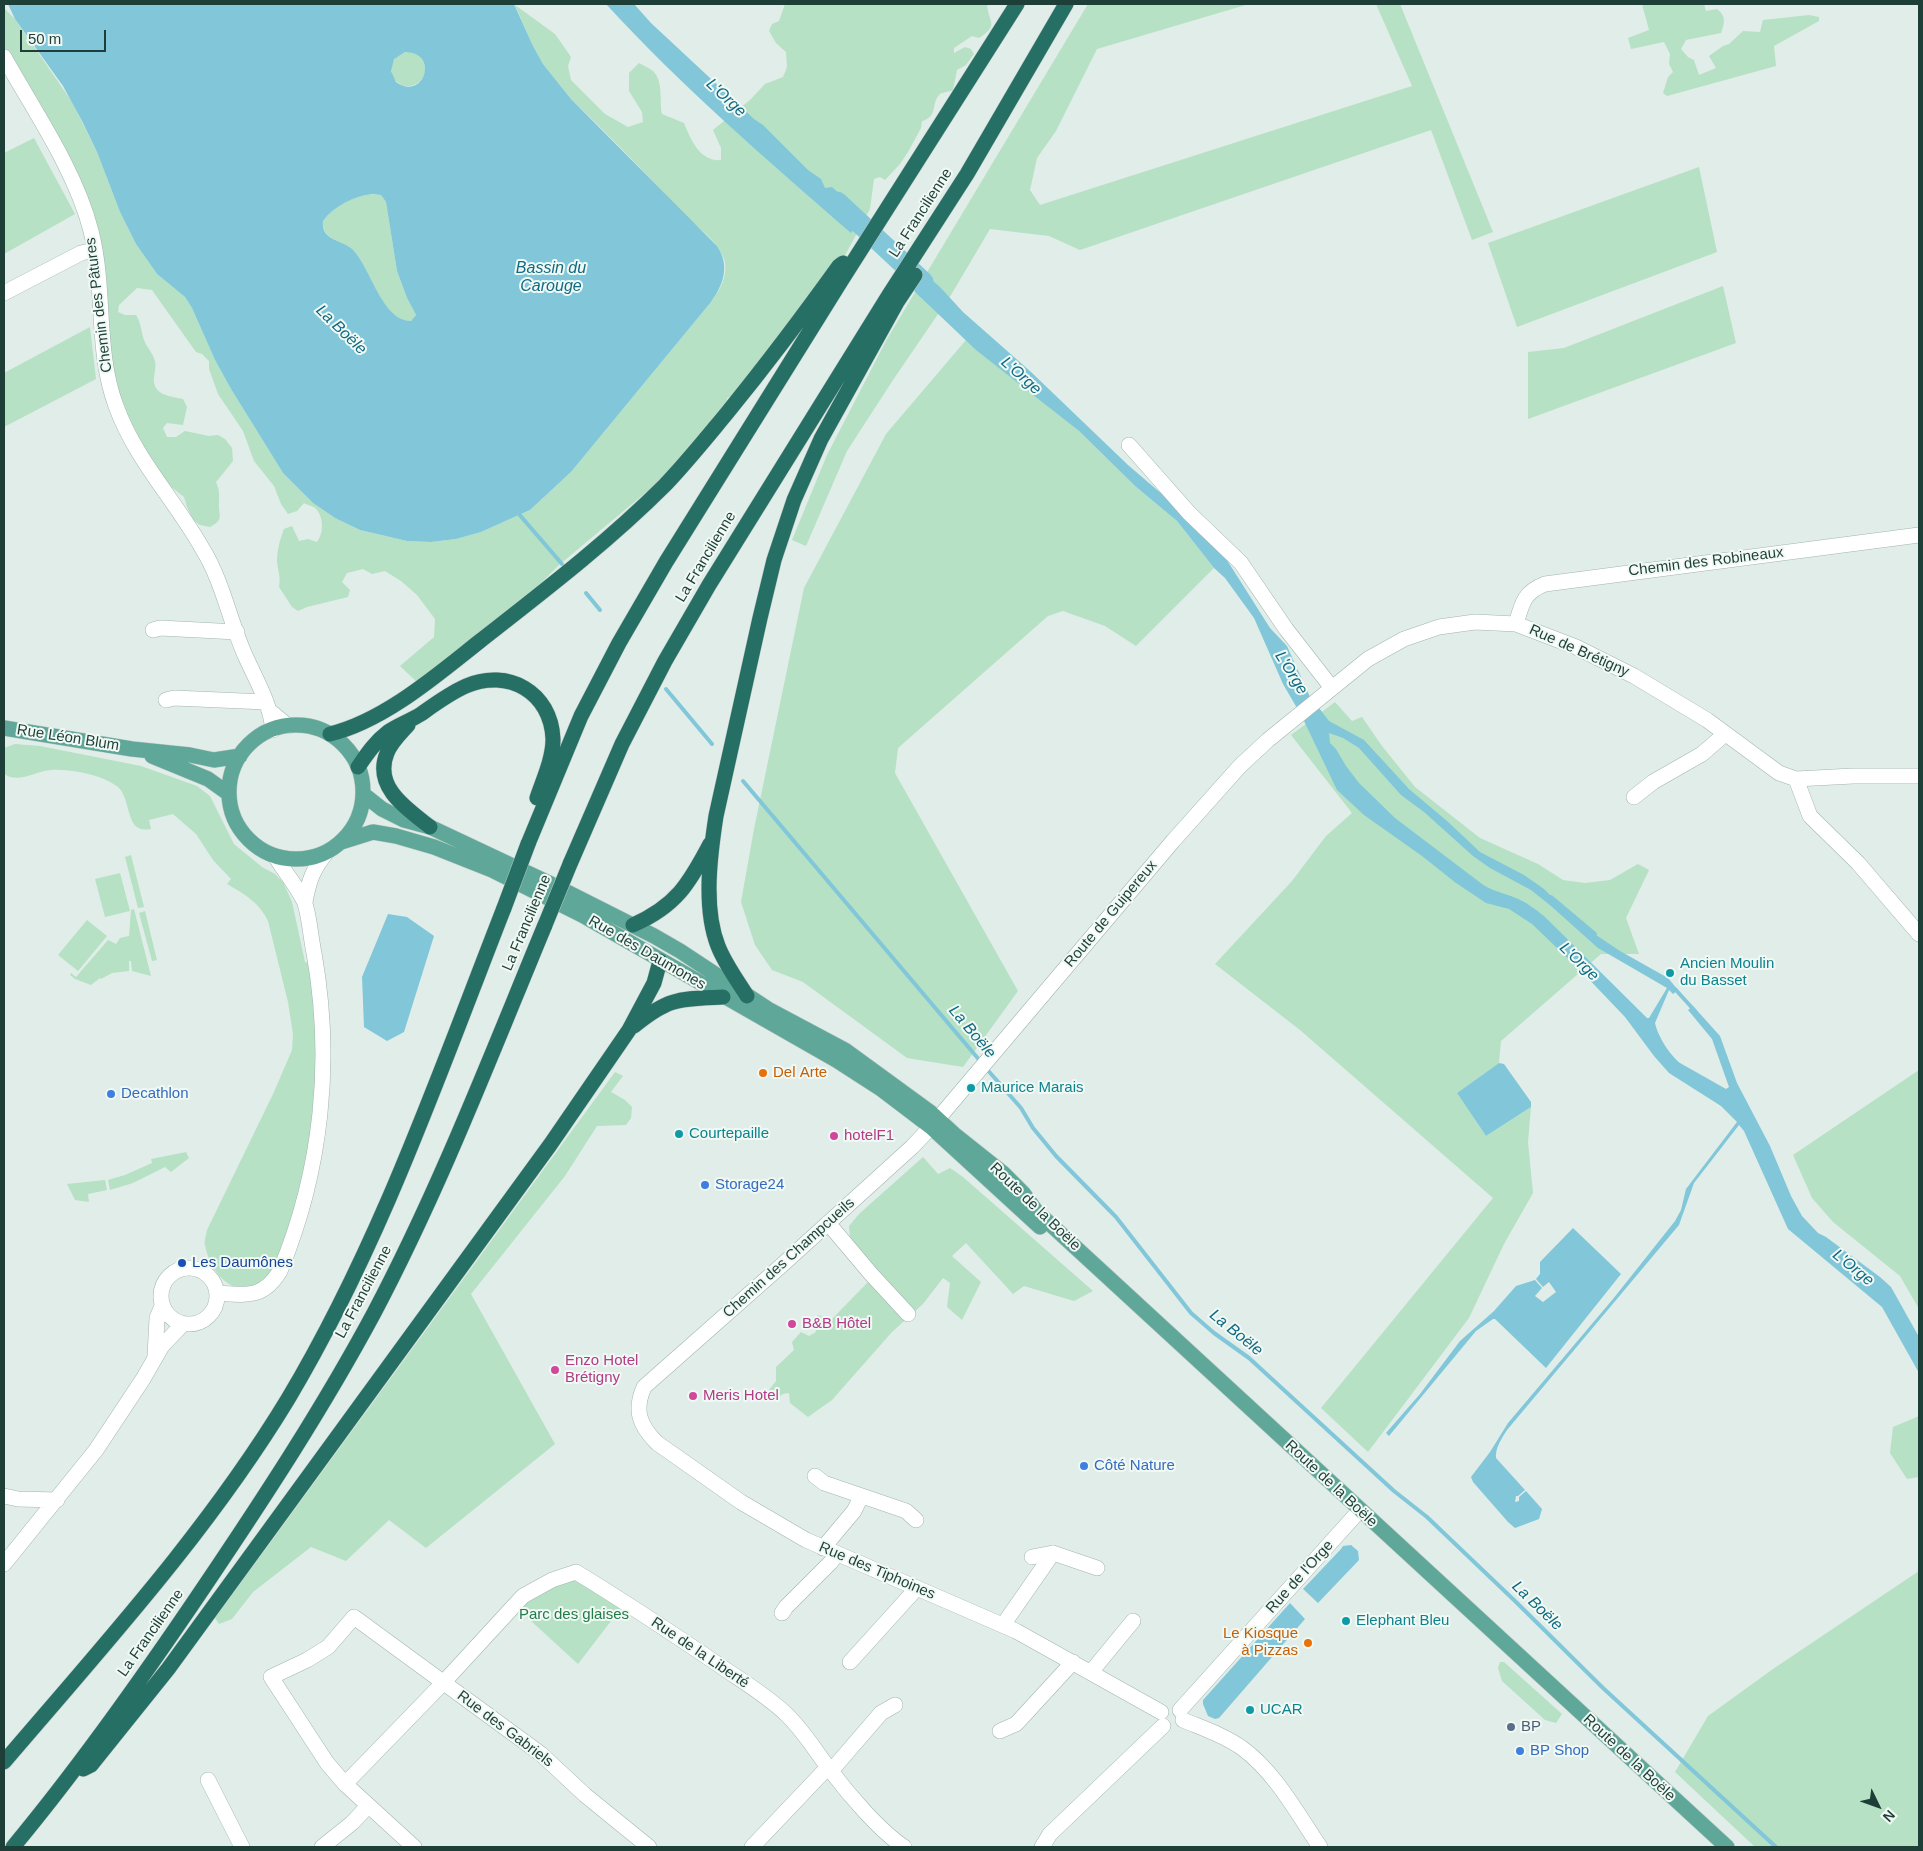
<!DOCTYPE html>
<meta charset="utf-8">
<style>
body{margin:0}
#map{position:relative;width:1923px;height:1851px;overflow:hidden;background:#e0ede8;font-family:Helvetica,sans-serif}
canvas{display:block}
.frame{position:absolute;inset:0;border:5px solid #1e3f38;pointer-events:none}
.north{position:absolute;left:1853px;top:1781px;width:50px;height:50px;-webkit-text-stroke:4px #f1f9f5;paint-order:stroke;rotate:132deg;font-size:14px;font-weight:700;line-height:20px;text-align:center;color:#1e3f38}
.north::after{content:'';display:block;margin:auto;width:18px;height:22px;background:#1e3f38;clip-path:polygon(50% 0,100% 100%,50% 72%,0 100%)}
.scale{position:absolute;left:20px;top:30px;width:86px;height:22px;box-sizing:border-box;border:2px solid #1e3f38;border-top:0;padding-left:6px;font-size:15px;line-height:18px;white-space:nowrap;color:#1e3f38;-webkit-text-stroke:4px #f1f9f5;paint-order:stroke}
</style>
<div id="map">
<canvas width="1923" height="1851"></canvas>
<div class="frame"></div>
<div class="north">N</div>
<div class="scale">50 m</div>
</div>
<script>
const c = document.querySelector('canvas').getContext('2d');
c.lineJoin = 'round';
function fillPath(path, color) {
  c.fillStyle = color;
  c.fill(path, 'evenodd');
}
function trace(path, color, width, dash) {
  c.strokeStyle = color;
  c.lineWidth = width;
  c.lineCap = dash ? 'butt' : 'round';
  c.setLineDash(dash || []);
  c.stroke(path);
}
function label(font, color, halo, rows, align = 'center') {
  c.font = font + ' Helvetica,sans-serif';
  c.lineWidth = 4;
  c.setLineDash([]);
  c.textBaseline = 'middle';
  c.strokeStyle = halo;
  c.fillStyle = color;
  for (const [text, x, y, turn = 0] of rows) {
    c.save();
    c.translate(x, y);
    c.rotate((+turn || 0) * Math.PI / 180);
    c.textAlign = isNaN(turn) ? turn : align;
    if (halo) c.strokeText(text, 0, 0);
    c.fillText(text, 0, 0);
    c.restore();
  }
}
const green = new Path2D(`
 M 785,4 L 987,4 C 988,22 1000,25 979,38 L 972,36 L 954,48 L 954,53 L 965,47 L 971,49 L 974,54 L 966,65 L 957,70 L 953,90 C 949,92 941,92 939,95 C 931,104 938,117 922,121 L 921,128 L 908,152 L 900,164 L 885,180 L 880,177 L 874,179 L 870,209 L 843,259 L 743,392 L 727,398 L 727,411 L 669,473 L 559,565 L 533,591 L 417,682 L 400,666 L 434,637 L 435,619 L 417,595 L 401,581 L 385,571 L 372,574 L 363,569 L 347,573 L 342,582 L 350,590 L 348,597 L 307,607 L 298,611 L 292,607 L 279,587 C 281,577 278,571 277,562 C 277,551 280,539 284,529 L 292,526 L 299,541 L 308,539 L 317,542 C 324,533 324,516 315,508 C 313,506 307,505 304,503 L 297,511 L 288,514 L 281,504 L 274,486 L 254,461 L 243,431 L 218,394 L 209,369 L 209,361 L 202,354 L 196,352 L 152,290 L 137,288 L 119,305 L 118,312 L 125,315 L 136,315 C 141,323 141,331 144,340 C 147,348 153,353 155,361 C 156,366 155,371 154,377 C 152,395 169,396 183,399 L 187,407 L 183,425 L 167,423 L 163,428 L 167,437 L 176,437 L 185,431 L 209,436 L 218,435 L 225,439 L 232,448 L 233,461 L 216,482 C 220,492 219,493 219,503 C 218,516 225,519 210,527 L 200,525 L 193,520 L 187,507 L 184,497 L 160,478 L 123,410 L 113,372 L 103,261 L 4,50 L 4,8 L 15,19 L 72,102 L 97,152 L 120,212 L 136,244 L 157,274 L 185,297 L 192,308 L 215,360 L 231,389 L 283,473 L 313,503 L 335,518 L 360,530 L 407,541 L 431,542 L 456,539 L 481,532 L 530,510 L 571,472 L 711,302 C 720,290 729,274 724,259 C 717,239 697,228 684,214 C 647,175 610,136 571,99 L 543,64 L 533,46 L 515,5 L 555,34 L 571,57 L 568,66 L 571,80 L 605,114 L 628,127 L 643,122 L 642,112 L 629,91 L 629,73 L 639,63 C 643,65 649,68 653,71 C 664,82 659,101 662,114 L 684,123 C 691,140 700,162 721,160 L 721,148 L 713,130 L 750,100 L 765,84 L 783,77 L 787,67 L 786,52 L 776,43 L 769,31 L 772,24 L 779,21 Z
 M 1088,4 L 1249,4 L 1097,49 L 1056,131 L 1037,158 L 1030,190 L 1040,205 L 1412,86 L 1376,4 L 1400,4 L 1493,232 L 1472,240 L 1431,130 L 1080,250 L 1049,236 L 990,229 L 951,295 L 893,380 L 847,451 L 806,546 L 792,540 L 827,455 L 887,339 Z
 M 1642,4 L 1704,4 L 1706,11 L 1717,9 C 1726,16 1725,22 1721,33 L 1686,40 L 1681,49 L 1688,57 L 1694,60 L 1699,75 L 1716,68 L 1709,56 L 1723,46 L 1729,44 L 1743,31 L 1760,32 L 1763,20 L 1809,15 L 1819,17 L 1819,21 L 1774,46 L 1776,66 L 1667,96 L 1663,93 L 1668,77 L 1673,72 L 1669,64 L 1670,54 L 1664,42 L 1631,49 L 1628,38 L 1649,30 Z
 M391 69a17 17 0 1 1 34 0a17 17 0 1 1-34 0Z
 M 34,138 L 75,214 L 4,254 L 4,153 Z
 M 1699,167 L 1717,252 L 1517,327 L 1488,243 Z
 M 368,194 L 381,195 L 386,202 L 397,271 L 407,298 L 416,315 L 411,321 C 380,321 370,264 351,248 C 339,239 322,240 323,221 C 333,207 351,198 368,194 Z
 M 1723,286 L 1736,343 L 1528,419 L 1528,352 L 1564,348 Z
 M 90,327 L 96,379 L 4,427 L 4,373 Z
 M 966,340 L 1079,431 L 1135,486 L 1177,521 L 1214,568 L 1136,646 L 1105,626 L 1063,611 L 1048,616 L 898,748 L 895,773 L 1018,991 L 963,1067 L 907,1058 L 803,982 L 772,970 L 755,945 L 741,902 L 754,829 L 804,588 L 886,434 Z
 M 1335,702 L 1352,721 L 1362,717 L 1382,746 L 1415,787 L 1480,838 L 1538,864 L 1563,880 L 1585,883 L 1610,880 L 1638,864 L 1649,870 L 1626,918 L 1639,954 L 1601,954 L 1501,1041 L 1499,1063 L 1457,1093 L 1486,1136 L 1531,1107 L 1528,1142 L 1533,1193 L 1504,1244 L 1469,1318 L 1368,1452 L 1321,1408 L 1493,1198 L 1300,1030 L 1215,964 L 1292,881 L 1326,836 L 1352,813 L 1291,735 Z
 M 15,744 L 40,746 L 141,766 L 197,786 L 210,796 L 234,844 L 262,867 L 275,874 L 283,882 L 292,902 L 305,962 L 308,963 C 321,1041 317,1117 300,1194 C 293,1222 281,1250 271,1277 C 242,1306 211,1278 205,1245 C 204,1241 206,1235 207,1230 L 274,1092 L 292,1050 L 293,1034 L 288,1002 L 268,921 C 259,902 244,894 227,884 L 231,879 L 213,860 L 196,834 L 173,814 L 149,820 L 151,829 C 127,834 131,807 122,792 C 119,786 110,782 104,779 C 89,773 68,769 51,770 C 35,771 19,784 4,774 L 4,748 Z
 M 131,855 L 144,907 L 138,908 L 125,857 Z
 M 120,873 L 130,911 L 105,917 L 95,879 Z
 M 134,909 L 151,976 L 132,971 L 131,961 L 129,961 L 129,971 L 112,973 L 101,979 L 100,978 L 91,985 L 75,979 L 70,975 L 71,973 L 76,977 L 108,940 L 116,944 L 120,938 L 129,936 L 131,910 Z
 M 145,911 L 157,960 L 152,961 L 139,913 Z
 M 87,920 L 107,936 L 78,971 L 58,955 Z
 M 1919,1070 L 1919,1309 L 1900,1276 L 1833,1222 L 1812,1198 L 1793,1155 Z
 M 615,1072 L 623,1076 L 611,1092 L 625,1100 L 632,1107 L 631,1118 L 626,1125 L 597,1126 L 565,1176 L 471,1294 L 555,1444 L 426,1548 L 389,1520 L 346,1561 L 311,1547 L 253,1592 L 232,1619 L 219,1624 L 215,1618 Z
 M 186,1152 L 189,1158 L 171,1172 L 165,1167 L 133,1183 L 110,1190 L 108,1180 L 125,1175 L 152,1163 L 151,1159 Z
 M 923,1157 L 938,1174 L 950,1168 L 963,1177 L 1093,1291 L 1074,1301 L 1024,1286 L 1013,1294 L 966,1243 L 952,1256 L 981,1282 L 962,1320 L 947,1307 L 950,1283 L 943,1278 L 923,1304 L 892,1332 L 832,1400 L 808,1417 L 790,1403 L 789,1393 L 783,1394 L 776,1399 L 769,1390 L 776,1381 L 776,1367 L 794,1350 L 792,1342 L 801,1332 L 809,1336 L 816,1332 L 813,1321 L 818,1315 L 832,1319 L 870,1280 L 850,1237 L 849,1226 L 859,1214 Z
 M 105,1180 L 107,1190 L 88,1194 L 89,1202 L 75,1200 L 67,1184 Z
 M 1919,1416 L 1919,1477 L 1907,1479 L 1890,1453 L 1893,1427 Z
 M 1919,1571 L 1919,1847 L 1755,1847 L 1675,1772 L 1708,1716 L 1773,1669 Z
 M 578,1580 L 621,1608 L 578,1664 L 519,1610 C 534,1596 557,1583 578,1580 Z
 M 1500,1662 L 1504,1662 L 1562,1714 L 1556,1723 L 1545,1720 L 1502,1681 L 1498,1668 Z`);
const water = new Path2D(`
 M 8,4 L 514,4 L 533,46 L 543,64 L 571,99 L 717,246 C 730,265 724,284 711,302 L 571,472 L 530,510 L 481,532 L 456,539 L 431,542 L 407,541 L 360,530 L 335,518 L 313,503 L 283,473 L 231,389 L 215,360 L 192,308 L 185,297 L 157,274 L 136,244 L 120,212 L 97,152 L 82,121 L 63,86 L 15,19 ZM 405,52 C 440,52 424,102 396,82 L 391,71 L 394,59 ZM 372,194 L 381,195 L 386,202 L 397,271 L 407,298 L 416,315 L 411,321 C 381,321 370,264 351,248 C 339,239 321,240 323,221 C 334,206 354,196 372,194 Z
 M 606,4 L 634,4 L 651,23 L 754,119 L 763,125 L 808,170 L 821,179 L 825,188 L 832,187 L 847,201 L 860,218 L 851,233 C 766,159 681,86 606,4 Z
 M 925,274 L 940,287 L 963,312 L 1031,372 L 1128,465 L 1163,495 L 1225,557 L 1270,628 L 1287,646 L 1310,697 L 1297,708 L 1283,684 L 1254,618 L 1225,578 L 1214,568 L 1177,521 L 1135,486 L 1079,431 L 976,350 L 914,291 Z
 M 1319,708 L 1329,721 L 1364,740 L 1409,789 L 1447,821 L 1480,852 L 1524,875 L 1544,889 L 1564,909 L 1596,935 L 1620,951 L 1668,978 L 1678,990 L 1673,994 L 1669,990 L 1655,1023 C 1658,1037 1670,1055 1680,1063 L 1726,1089 L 1729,1087 L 1712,1039 L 1688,1010 L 1693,1006 L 1720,1036 L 1737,1083 L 1770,1146 L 1791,1196 L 1802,1216 L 1818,1233 L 1826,1237 L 1880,1277 L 1891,1287 L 1919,1337 L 1919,1373 L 1882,1307 L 1788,1229 L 1744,1131 L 1739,1125 L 1694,1183 L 1679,1225 L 1507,1430 C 1502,1438 1495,1448 1496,1458 L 1525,1490 L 1518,1496 L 1516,1496 L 1515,1502 L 1519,1501 L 1519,1497 L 1526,1491 L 1542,1509 L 1539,1519 L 1515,1528 L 1508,1522 L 1473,1482 L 1471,1477 L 1490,1452 L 1508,1423 L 1613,1299 L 1675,1221 L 1681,1210 L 1686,1189 L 1737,1122 L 1721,1106 L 1669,1073 L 1654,1056 L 1625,1017 L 1582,972 L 1532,924 L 1509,909 L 1486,903 L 1456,883 L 1422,856 L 1364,815 L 1337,790 L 1304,721 ZM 1329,733 L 1343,738 L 1359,748 L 1401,795 L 1424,812 L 1473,856 L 1490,868 L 1531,890 L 1551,906 L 1598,948 L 1667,988 L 1649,1018 L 1647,1018 L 1544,916 C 1535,909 1526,902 1516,898 C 1504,893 1492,891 1482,884 L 1395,818 L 1359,783 L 1346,766 L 1336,749 L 1330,743 Z
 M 388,914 L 407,917 L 434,936 L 404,1032 L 387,1041 L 364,1027 L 362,977 Z
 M 1499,1063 L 1504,1064 L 1531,1102 L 1531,1107 L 1486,1136 L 1457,1093 Z
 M 1573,1228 L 1621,1274 L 1546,1368 L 1495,1319 L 1493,1319 L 1476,1331 L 1389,1436 L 1386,1433 L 1420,1394 L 1460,1341 L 1494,1311 L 1516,1286 L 1535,1280 L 1542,1288 L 1535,1296 L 1543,1302 L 1556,1292 L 1549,1282 L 1543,1287 L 1536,1279 L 1540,1274 L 1540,1262 Z
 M 1351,1545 L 1358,1551 L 1359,1560 L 1318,1603 L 1303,1589 L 1341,1549 L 1343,1546 Z
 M 1290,1603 L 1305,1619 L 1219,1718 L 1215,1719 L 1208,1716 L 1203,1704 L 1203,1700 Z`);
const stream = new Path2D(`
 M 518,513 L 562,564
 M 586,593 L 600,610
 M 666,689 L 712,744
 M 743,781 L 981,1062
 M 1551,897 L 1595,934
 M 1675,989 L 1695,1011
 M 985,1067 L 1021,1108 L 1033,1128 L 1056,1156 L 1116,1217 L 1191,1313 L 1214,1333 L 1249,1358 L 1394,1491 L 1427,1517 L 1515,1601 L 1603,1688 L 1776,1847`);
const river = new Path2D(`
 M 837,202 L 923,282`);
const minor = new Path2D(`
 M 4,57 C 34,111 76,171 91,231 C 106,289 95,350 116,406 C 135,459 175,500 202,548 C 222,580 229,618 244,653 C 255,678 270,702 273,730
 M 4,293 L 81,253 L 94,250
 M 1129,445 L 1189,513 L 1241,563 L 1286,629 L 1332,688
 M 1516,624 C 1522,603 1524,592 1545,584 L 1919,535
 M 153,630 L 160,628 L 237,632
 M 166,700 L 174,698 L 266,702
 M 271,712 L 288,726
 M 1796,779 L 1810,816 L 1858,863 L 1919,934
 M 1634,797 L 1653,782 L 1702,754 L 1725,734
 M 305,902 C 309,880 313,869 327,852
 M 828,1223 L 871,1274 L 908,1314
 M161 1296a28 28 0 1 1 56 0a28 28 0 1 1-56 0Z
 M 217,1293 C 246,1295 263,1299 280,1271 C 322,1170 333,1060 314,953 C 311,940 309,912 304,901 C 296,885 284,871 275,856
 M 155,1356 L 157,1318 L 162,1306
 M 815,1476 L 824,1483 L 906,1511 L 916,1520
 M 4,1496 L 18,1499 L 57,1500
 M 823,1548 L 854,1511 L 861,1497
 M 1032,1557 L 1053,1553
 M 4,1564 L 96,1450 L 143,1379 L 162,1346 L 183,1324
 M 782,1613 L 786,1607 L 831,1562 L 837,1554
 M 1003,1625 L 1053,1553 L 1097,1568
 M 850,1662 L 917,1588
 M 1091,1672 L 1133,1621
 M 1180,1710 L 1360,1510
 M 1161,1712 L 1016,1631 L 806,1540 L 741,1502 L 657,1443 C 639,1425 634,1410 644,1387 L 782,1265 L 912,1147 L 931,1127 L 1173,841 L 1240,766 L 1268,740 L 1368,659 L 1404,639 L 1439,627 L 1475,622 L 1516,624 L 1576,647 L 1634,676 L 1707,720 L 1779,773 L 1796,779 L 1853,776 L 1919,776
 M 1183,1720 C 1202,1728 1224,1735 1242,1748 C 1275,1772 1297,1813 1320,1847
 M 1000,1731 L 1016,1724 L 1073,1662
 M 831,1771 L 881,1713 L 895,1705
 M 208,1780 L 242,1847
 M 345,1784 L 443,1683 L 523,1596 L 552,1580 L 576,1572 C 625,1602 672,1633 719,1665 C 742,1681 766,1695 786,1714 C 804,1731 816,1752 831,1771 C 849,1795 880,1831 904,1847
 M 322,1847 L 352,1823 L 368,1806
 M 414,1847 L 345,1784 L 327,1763 L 271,1677 L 307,1660 L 328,1647 L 354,1617 L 541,1754 L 585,1795 L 649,1847
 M 752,1847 L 828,1767
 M 1042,1847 L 1050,1834 L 1163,1726`);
const major = new Path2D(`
 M229 792a67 67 0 1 1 134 0a67 67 0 1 1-134 0Z
 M 4,728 L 132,749 L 190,755 L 214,760 L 240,756
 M 152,756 L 208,779 L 229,794
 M 363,794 L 382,809 L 404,820 L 430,827 L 549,883 L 654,936 L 680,951 L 768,1009 L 845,1050 L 930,1112 L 954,1134 L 1003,1173 L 1023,1193 L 1036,1211 L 1727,1847
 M 341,842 L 373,832 L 396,836 L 434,847 L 492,870 L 582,915 L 836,1060 L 881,1089 L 931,1127 L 1040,1227`);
const highway = new Path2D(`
 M 408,725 C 401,733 391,742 387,753 C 373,787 407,809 430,827
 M 330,734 C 384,721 437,675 480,641 C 544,591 608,542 665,485 C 687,462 707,437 727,413 C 766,365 803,316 839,266 L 843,263
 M 358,767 C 367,754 375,742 388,732 C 398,725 410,721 421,714 C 435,704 450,693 466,686 C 508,668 551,692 553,739 C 553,759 543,780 537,798
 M 528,844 L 581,716 L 619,643 L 666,562 L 841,281 L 1017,4
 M 570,864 L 622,744 L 665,661 L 709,585 L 889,295 L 967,174 L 1066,4
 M 633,925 C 676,906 689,884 710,844
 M 747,996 C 737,980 725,964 718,946 C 703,908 710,855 716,816 L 760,618 L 774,560 L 794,500 L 821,439 L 897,302 L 915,275
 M 634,1026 C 669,997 680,999 723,997
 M 4,1762 C 103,1646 208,1531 288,1399 C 380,1245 439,1074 504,908
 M 83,1769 L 91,1765 L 168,1669 L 550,1145 L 629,1030 L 654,983 L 660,961
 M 13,1847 C 82,1764 144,1676 204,1587 C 264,1498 323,1408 374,1313 C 440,1188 491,1055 545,925`);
const highwayBridge = new Path2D(`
 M 504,908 L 528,844
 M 545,925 L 570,864`);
const markers = [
 [1670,973,5,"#0f9aa8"],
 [763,1073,5,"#e8710a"],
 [971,1088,5,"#0f9aa8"],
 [111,1094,5,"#3f7fe0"],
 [679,1134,5,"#0f9aa8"],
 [834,1136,5,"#d1479c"],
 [705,1185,5,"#3f7fe0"],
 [182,1263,5,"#1a4fb4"],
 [792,1324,5,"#d1479c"],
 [555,1370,5,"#d1479c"],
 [693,1396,5,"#d1479c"],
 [1084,1466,5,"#3f7fe0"],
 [1346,1621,5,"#0f9aa8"],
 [1308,1643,5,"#e8710a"],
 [1250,1710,5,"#0f9aa8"],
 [1511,1727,5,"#5c6f8a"],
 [1520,1751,5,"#3f7fe0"]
];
const streetNames = [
 ["La Francilienne",921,213,-57],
 ["Chemin des Pâtures",99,305,-97],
 ["La Francilienne",706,557,-59],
 ["Chemin des Robineaux",1706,562,-7],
 ["Rue de Brétigny",1579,651,24],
 ["Rue Léon Blum",68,738,9],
 ["Route de Guipereux",1111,914,-50],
 ["La Francilienne",527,923,-67],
 ["Rue des Daumones",647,953,30],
 ["Route de la Boële",1035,1207,44],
 ["Chemin des Champcueils",789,1258,-42],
 ["La Francilienne",364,1292,-62],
 ["Route de la Boële",1331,1484,43],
 ["Rue des Tiphoines",877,1571,23],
 ["Rue de l'Orge",1300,1577,-48],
 ["La Francilienne",151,1633,-55],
 ["Rue de la Liberté",700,1653,34],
 ["Rue des Gabriels",505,1729,37],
 ["Route de la Boële",1629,1758,43]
];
const cultureNames = [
 ["Ancien Moulin",1680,964],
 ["du Basset",1680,981],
 ["Maurice Marais",981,1088],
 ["Courtepaille",689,1134],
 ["Elephant Bleu",1356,1621],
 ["UCAR",1260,1710]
];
const foodNames = [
 ["Del Arte",773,1073],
 ["Le Kiosque",1298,1634,"right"],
 ["à Pizzas",1298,1651,"right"]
];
const shopNames = [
 ["Decathlon",121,1094],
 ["Storage24",715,1185],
 ["Côté Nature",1094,1466],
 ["BP Shop",1530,1751]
];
const hotelNames = [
 ["hotelF1",844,1136],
 ["B&B Hôtel",802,1324],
 ["Enzo Hotel",565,1361],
 ["Brétigny",565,1378],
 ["Meris Hotel",703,1396]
];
const transitNames = [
 ["Les Daumônes",192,1263]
];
const parkNames = [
 ["Parc des glaises",574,1615]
];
const serviceNames = [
 ["BP",1521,1727]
];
const waterNames = [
 ["L'Orge",726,98,43],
 ["Bassin du",551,269],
 ["Carouge",551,287],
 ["La Boële",341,330,44],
 ["L'Orge",1021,376,42],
 ["L'Orge",1291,673,58],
 ["L'Orge",1579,962,44],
 ["La Boële",972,1032,50],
 ["L'Orge",1853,1268,39],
 ["La Boële",1236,1333,39],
 ["La Boële",1537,1606,44]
];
fillPath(green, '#b6e1c4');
fillPath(water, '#81c7d9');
trace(stream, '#81c7d9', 4);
trace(river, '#81c7d9', 21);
trace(minor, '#a2b5b0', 16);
trace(major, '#c0c9c7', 16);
trace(highway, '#c0c9c7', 16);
trace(minor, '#fff', 15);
trace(major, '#5fa899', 15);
trace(highway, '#266f64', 15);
trace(highwayBridge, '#c0c9c7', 16, []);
trace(highwayBridge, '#266f64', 15);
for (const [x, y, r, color] of markers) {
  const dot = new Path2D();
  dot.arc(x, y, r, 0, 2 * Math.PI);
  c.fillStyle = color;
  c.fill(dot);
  trace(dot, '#f1f9f5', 2);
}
label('15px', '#1e3f38', '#f1f9f5', streetNames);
label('15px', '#0d838f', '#f1f9f5', cultureNames, 'left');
label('15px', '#c56008', '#f1f9f5', foodNames, 'left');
label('15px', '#366cbe', '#f1f9f5', shopNames, 'left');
label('15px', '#b23c85', '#f1f9f5', hotelNames, 'left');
label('15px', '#164399', '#f1f9f5', transitNames, 'left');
label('15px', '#237b4a', '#f1f9f5', parkNames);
label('15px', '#4e5e75', '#f1f9f5', serviceNames, 'left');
label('italic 16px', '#116a83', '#f1f9f5', waterNames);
</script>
